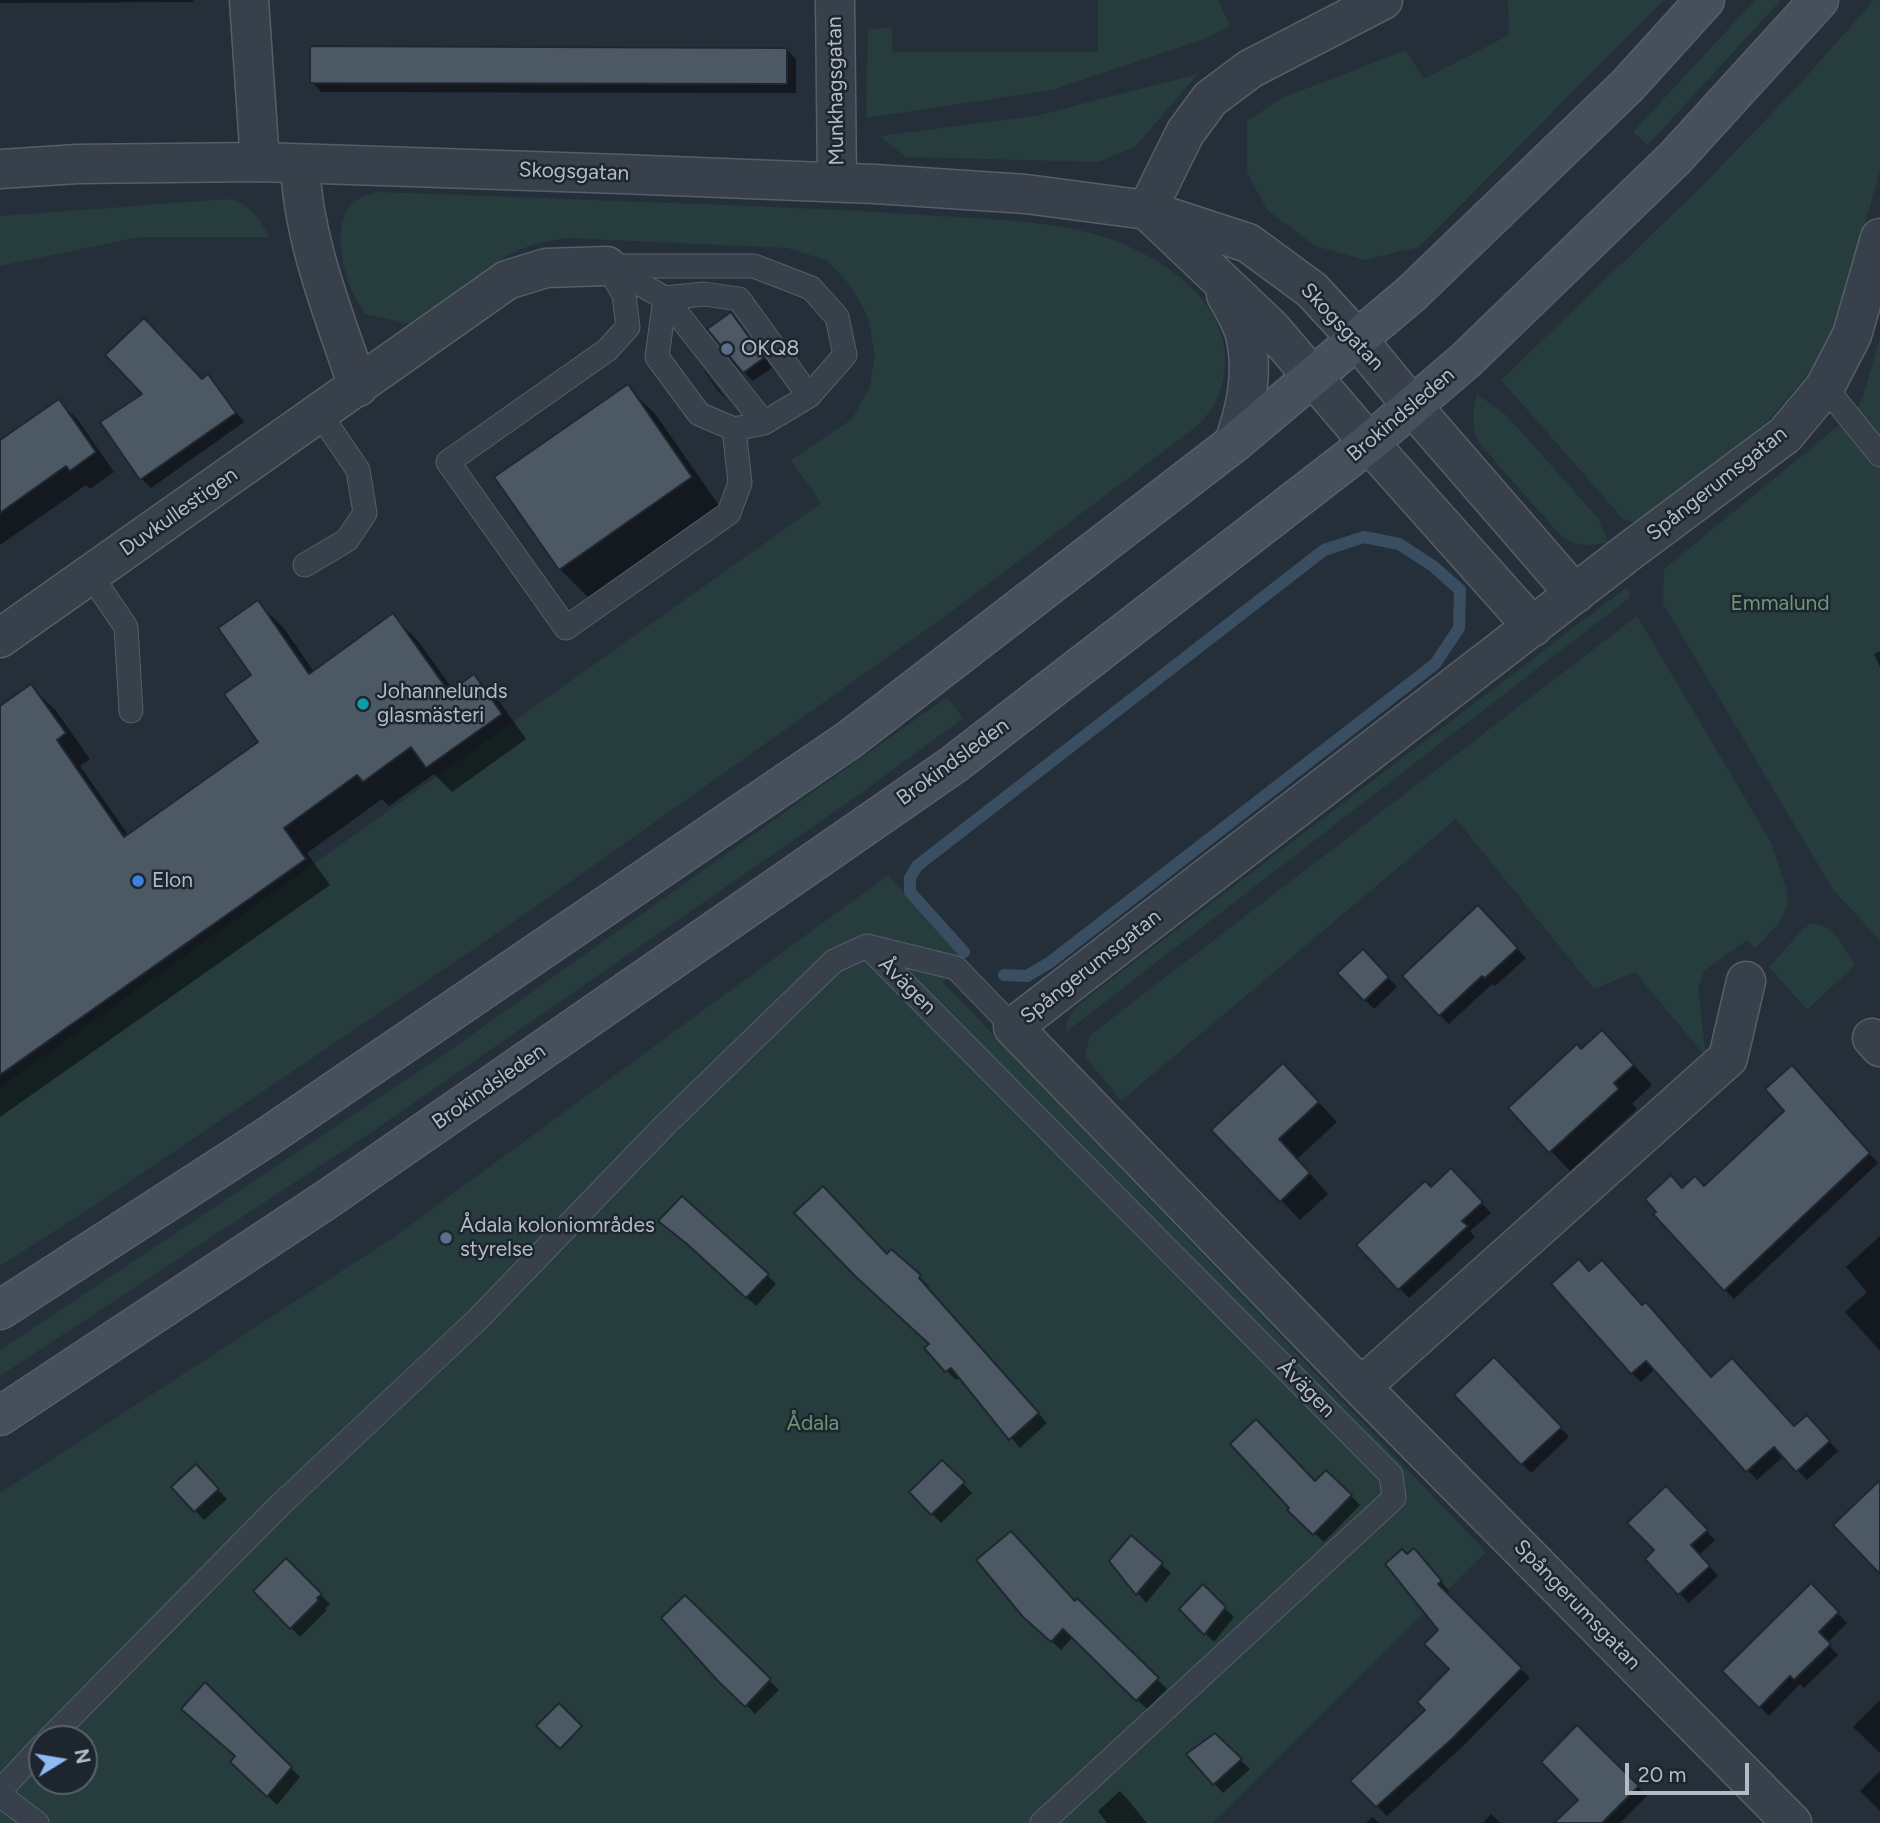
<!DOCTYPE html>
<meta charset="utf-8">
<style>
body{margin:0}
#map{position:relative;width:1880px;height:1823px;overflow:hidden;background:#242f3a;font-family:Figtree,sans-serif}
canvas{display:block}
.north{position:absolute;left:28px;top:1725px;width:70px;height:70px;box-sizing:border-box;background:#1d262f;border:2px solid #59626b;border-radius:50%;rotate:79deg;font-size:19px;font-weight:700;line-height:28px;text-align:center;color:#b3bbc6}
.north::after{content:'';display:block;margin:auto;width:24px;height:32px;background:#8dbaf1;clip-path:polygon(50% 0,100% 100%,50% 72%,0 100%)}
.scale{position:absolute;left:1625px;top:1763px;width:124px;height:32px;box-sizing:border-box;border:4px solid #b3bbc6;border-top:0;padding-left:9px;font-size:21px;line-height:24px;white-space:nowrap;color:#b3bbc6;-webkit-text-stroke:5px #1d262f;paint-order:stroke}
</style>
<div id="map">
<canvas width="1880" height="1823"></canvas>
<div class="north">N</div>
<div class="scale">20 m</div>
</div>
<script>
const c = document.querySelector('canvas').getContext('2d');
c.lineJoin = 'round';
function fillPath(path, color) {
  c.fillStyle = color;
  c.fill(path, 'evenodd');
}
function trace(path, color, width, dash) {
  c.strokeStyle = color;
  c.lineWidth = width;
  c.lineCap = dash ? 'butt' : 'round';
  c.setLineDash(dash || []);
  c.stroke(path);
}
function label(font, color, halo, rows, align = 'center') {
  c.font = font + ' Figtree,sans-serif';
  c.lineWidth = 5;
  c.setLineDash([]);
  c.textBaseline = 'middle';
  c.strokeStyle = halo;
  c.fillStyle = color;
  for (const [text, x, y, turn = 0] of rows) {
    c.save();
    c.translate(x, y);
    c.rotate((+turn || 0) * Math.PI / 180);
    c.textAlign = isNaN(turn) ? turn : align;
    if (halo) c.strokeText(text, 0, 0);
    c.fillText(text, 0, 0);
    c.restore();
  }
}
const green = new Path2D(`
 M 1098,0 L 1218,0 L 1230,26 L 1202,40 L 1052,90 L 866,118 L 868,29 L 892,28 L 892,52 L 1098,52 Z
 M 1508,0 L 1664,0 L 1419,247 L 1365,260 L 1315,246 L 1267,210 L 1247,172 L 1247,121 L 1282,98 L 1406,50 L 1424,79 L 1509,35 Z
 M 1755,0 L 1781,0 L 1648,145 L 1633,132 Z
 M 1874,0 L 1880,0 L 1880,171 L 1835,331 L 1809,373 L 1768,421 L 1635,523 L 1623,519 L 1501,380 L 1701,187 L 1798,86 Z
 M 1198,74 L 1135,147 L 1099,162 L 906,157 L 880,136 L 1035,116 Z
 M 378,192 C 533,198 688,203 842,210 C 886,213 930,215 974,218 C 1014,221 1056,223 1094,234 C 1165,254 1251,312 1218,397 C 1215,406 1206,415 1201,423 L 947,615 L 518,919 L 92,1207 L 0,1266 L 0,1087 L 821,503 L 791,460 L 852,419 L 869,389 L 875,356 L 868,317 L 851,286 L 826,260 L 787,248 L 566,238 L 534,244 L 509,254 L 411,324 L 365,314 C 361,306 355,298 351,289 C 341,262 330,213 362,197 C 367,195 373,194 378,192 Z
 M 228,199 C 250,203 260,219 269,237 L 139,237 L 0,266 L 0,216 Z
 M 1880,337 L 1880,940 L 1834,891 L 1663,604 L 1664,569 L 1849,417 L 1862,400 Z
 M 1477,394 L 1507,416 L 1598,518 L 1608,542 C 1589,547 1576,546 1560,535 L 1479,443 C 1471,425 1472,413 1477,394 Z
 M 1627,587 L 1630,595 L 1629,598 L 1066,1032 C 1066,1016 1075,1008 1087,998 Z
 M 1637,616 L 1771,842 L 1787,891 L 1787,906 L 1780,922 L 1755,949 L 1747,940 L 1704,971 L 1698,989 L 1706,1057 L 1635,972 L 1594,989 L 1456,819 L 1121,1101 L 1085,1056 L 1090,1035 Z
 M 947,697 L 963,718 L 863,792 L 376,1129 L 0,1376 L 0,1350 L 442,1056 Z
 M 888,875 L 965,959 L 943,982 L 1486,1552 L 1212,1823 L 0,1823 L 0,1493 L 391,1239 ZM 42,1739 L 84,1739 L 84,1781 L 42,1781 Z
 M 1811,924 C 1833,922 1844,948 1855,965 L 1807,1010 L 1769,967 L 1803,929 Z`);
const shadow = new Path2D(`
 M 0,0 L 193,0 L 193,2 L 0,3 Z
 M 786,49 L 796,59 L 796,93 L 321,92 L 312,82 Z
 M 731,314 L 772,368 L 753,381 L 744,372 Z
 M 700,365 L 727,400 L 718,391 Z
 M 208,376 L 244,422 L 151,488 L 142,479 L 103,423 Z
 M 627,386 L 656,415 L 720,507 L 589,598 L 560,569 Z
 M 59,402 L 78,420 L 114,472 L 90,489 L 86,485 L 0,545 L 0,442 Z
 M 258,603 L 283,627 L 314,672 L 393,616 L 418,641 L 454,691 L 474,676 L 499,701 L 526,739 L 452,792 L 434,774 L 389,806 L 382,799 L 307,853 L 330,885 L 0,1117 L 0,708 L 31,686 L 56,711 L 90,759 L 80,766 L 129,836 L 261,742 L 254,676 Z
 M 1880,651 L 1880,667 L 1874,654 Z
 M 1487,917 L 1526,958 L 1495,986 L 1492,984 L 1449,1024 L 1440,1015 Z
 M 1372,960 L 1397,987 L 1374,1009 L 1365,1000 Z
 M 1582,1051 L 1621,1051 L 1652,1085 L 1632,1104 L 1637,1109 L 1570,1171 L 1510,1108 Z
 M 1801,1076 L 1878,1163 L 1734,1299 L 1725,1290 L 1682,1190 L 1704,1188 L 1787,1111 Z
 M 1302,1085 L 1337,1122 L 1297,1159 L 1328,1194 L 1300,1220 L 1214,1130 Z
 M 1460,1180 L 1491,1213 L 1470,1231 L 1475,1237 L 1409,1298 L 1358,1245 L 1431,1189 Z
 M 1880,1236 L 1880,1351 L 1845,1312 L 1867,1292 L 1846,1267 Z
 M 892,1251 L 929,1286 L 927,1289 L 1047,1423 L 1020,1448 L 960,1377 L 956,1380 L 947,1371 L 888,1256 Z
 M 699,1253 L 767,1275 L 776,1284 L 756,1306 Z
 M 1590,1273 L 1642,1306 L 1712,1379 L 1794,1428 L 1816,1426 L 1838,1451 L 1807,1480 L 1784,1456 L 1757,1480 L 1655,1369 L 1641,1382 L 1632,1373 Z
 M 1494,1360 L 1569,1437 L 1531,1473 L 1457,1395 Z
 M 942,1462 L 972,1493 L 941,1523 L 911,1492 Z
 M 196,1467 L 227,1499 L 204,1520 L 173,1487 Z
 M 1326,1472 L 1360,1505 L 1324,1542 L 1290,1510 Z
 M 1666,1488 L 1715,1540 L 1699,1555 L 1718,1576 L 1689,1603 L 1648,1559 L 1657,1550 Z
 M 1131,1538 L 1171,1573 L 1146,1603 L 1111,1561 Z
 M 1407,1556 L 1423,1560 L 1449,1591 L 1445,1595 L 1530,1678 L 1462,1747 L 1387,1816 L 1353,1781 L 1427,1710 L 1451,1669 L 1441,1630 Z
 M 286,1560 L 330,1604 L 325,1609 L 327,1610 L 300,1637 L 255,1591 Z
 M 1811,1586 L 1847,1623 L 1827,1643 L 1838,1655 L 1804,1688 L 1800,1684 L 1769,1716 L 1724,1671 Z
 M 1203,1587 L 1234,1617 L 1214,1642 L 1181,1609 Z
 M 1077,1601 L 1167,1689 L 1147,1709 L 1073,1637 L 1061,1650 L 1035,1626 Z
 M 735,1646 L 779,1690 L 755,1714 L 713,1671 Z
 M 205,1685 L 300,1777 L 277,1805 L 241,1771 Z
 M 1880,1700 L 1880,1753 L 1853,1727 Z
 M 1577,1727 L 1647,1796 L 1620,1823 L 1557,1823 L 1580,1800 Z
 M 1215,1736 L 1250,1769 L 1223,1793 L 1188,1754 Z
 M 1880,1771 L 1880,1811 L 1860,1791 Z
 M 1120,1791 L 1129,1801 L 1147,1823 L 1107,1823 L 1098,1811 Z
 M 1491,1814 L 1500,1823 L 1483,1823 Z
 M 1373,1817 L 1379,1823 L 1366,1823 Z`);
const stream = new Path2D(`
 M 964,952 L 910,892 L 910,878 L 917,866 L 1324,550 L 1364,537 L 1399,544 L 1433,566 L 1460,590 L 1459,628 L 1435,664 L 1049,963 L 1027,976 L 1004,975`);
const building = new Path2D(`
 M 310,46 L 787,48 L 787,84 L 310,83 Z
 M 731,312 L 764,358 L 743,373 L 707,329 Z
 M 144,318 L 202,379 L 208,374 L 236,413 L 140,480 L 100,422 L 142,394 L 105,355 Z
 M 628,384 L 692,477 L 559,570 L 494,477 Z
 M 59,399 L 96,452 L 70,471 L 66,466 L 0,513 L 0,440 Z
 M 258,600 L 309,674 L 393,613 L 449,692 L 474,674 L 502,714 L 426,768 L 411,747 L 363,782 L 357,775 L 284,828 L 306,859 L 0,1075 L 0,706 L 31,684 L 66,733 L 57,740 L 124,837 L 258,742 L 224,694 L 251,675 L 218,628 Z
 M 1478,905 L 1518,948 L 1485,978 L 1482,976 L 1439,1016 L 1402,976 Z
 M 1363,949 L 1389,977 L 1364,1001 L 1337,973 Z
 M 1602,1030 L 1634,1065 L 1614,1083 L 1619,1089 L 1549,1153 L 1508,1108 L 1577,1044 L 1581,1049 Z
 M 1283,1063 L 1319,1102 L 1279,1139 L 1310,1173 L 1280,1202 L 1211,1130 Z
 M 1792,1065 L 1870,1153 L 1724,1291 L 1653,1214 L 1656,1212 L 1645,1199 L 1671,1175 L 1682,1188 L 1695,1176 L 1704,1186 L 1784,1111 L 1765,1089 Z
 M 1451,1168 L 1483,1202 L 1462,1221 L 1468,1226 L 1398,1290 L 1356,1245 L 1425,1181 L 1431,1187 Z
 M 823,1186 L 887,1254 L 891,1249 L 921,1275 L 919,1278 L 1039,1413 L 1009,1440 L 951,1368 L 945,1372 L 924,1348 L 929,1344 L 855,1276 L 794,1213 Z
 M 682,1196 L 769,1274 L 746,1298 L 687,1244 L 658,1221 Z
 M 1579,1259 L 1589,1271 L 1602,1260 L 1642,1305 L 1646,1302 L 1711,1377 L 1732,1358 L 1794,1426 L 1807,1415 L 1830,1441 L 1796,1472 L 1774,1447 L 1746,1472 L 1646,1361 L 1631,1374 L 1551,1284 Z
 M 1494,1357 L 1562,1427 L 1521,1465 L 1454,1395 Z
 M 1256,1419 L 1315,1481 L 1326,1470 L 1352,1495 L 1313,1535 L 1287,1510 L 1289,1508 L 1230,1444 Z
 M 942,1460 L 965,1482 L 931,1515 L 909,1492 Z
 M 196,1464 L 219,1489 L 194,1512 L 171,1487 Z
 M 1880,1480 L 1880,1574 L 1833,1525 Z
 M 1666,1486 L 1708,1530 L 1691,1545 L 1710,1566 L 1678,1595 L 1645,1559 L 1654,1550 L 1627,1523 Z
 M 1011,1531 L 1075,1601 L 1077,1598 L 1159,1678 L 1136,1701 L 1063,1629 L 1051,1642 L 1023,1617 L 976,1560 Z
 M 1131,1535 L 1163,1563 L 1136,1595 L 1109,1561 Z
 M 1414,1548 L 1442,1581 L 1438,1584 L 1522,1668 L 1453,1738 L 1376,1807 L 1350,1781 L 1425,1710 L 1417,1702 L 1449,1669 L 1424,1644 L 1438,1630 L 1385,1564 L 1402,1549 L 1407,1554 Z
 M 286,1558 L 322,1594 L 317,1598 L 319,1600 L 290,1629 L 253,1591 Z
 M 1811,1583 L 1839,1612 L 1819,1632 L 1831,1644 L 1794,1680 L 1790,1676 L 1759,1708 L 1722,1671 Z
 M 1203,1584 L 1226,1607 L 1204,1635 L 1179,1609 Z
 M 685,1595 L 771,1679 L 745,1707 L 717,1680 L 661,1618 Z
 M 205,1682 L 292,1767 L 267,1797 L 230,1762 L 235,1756 L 181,1709 Z
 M 559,1703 L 582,1726 L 560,1749 L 536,1726 Z
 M 1577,1725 L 1639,1786 L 1602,1823 L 1554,1823 L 1578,1800 L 1541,1762 Z
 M 1215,1733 L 1242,1759 L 1213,1785 L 1186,1754 Z`);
const service = new Path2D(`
 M 607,266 L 624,295 L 628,327 L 607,350 L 448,462 L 566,628 L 729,513 L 740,483 L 734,429
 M 607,266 L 754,266 L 811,288 L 837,317 L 845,355 L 809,396 L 764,423 L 734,429 L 699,414 L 657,357 L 665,298 Z
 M 665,298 L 704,294 L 739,299 L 809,396
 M 665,298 L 764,423
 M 1825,387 L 1880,455
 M 305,565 L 347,540 L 365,513 L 358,470 L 320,414
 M 90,574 L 126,627 L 131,711
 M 867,946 L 1391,1475 L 1394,1498 L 1042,1823
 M 49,1739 L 281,1504 L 477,1320 L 665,1125 L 834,961 L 867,946 L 956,968 L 1013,1027
 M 0,1791 L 42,1746
 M 0,1795 L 37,1823`);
const minor = new Path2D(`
 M 249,0 L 260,162
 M 835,0 L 837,182
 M 300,164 C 303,241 334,314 358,387
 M 1147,210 L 1185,133 L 1210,99 L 1250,69 L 1383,0
 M 1413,407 L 1575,594
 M 1369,443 L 1533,627
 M 0,638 L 507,280 L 546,268 L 607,266
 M 1872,1038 L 1880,1047
 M 1361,1387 L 1728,1058 L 1746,981
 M 1792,1823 L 1361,1387 L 1013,1027 L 1631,550 L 1785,435 L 1825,387 L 1852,335 L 1880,238`);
const tertiary = new Path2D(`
 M 0,169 L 77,164 L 260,162 L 621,174 L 875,184 L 1026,194 L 1147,210 L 1248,243 L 1312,290 L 1358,340 L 1413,407
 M 1153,216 L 1271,328 L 1369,443
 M 1226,295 C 1233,308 1242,322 1245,335 C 1254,372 1246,408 1234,443`);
const secondary = new Path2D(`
 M 0,1310 L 267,1137 L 849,740 L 1234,443 L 1411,294 L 1627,86 L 1705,0
 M 0,1416 L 329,1198 L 953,765 L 1369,443 L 1466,360 L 1675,158 L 1819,0`);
const markers = [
 [727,349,7,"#5c6f8a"],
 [363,704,7,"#0f9aa8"],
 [138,881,7,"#3f7fe0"],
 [446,1238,7,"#5c6f8a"]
];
const streetNames = [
 ["Munkhagsgatan",836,91,-91],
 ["Skogsgatan",574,172,2],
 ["Skogsgatan",1342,327,47],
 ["Brokindsleden",1401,415,-40],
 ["Spångerumsgatan",1717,484,-38],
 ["Duvkullestigen",179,512,-35],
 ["Brokindsleden",953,762,-36],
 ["Spångerumsgatan",1091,967,-38],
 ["Åvägen",907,986,45],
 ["Brokindsleden",489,1087,-35],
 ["Åvägen",1306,1389,45],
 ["Spångerumsgatan",1577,1605,46]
];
const poiNames = [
 ["OKQ8",741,349],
 ["Johannelunds",377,692],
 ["glasmästeri",377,716],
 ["Elon",152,881],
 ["Ådala koloniområdes",460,1226],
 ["styrelse",460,1250]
];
const parkNames = [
 ["Emmalund",1780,604],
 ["Ådala",813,1424]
];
fillPath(green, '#273c3c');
fillPath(shadow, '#0007');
trace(stream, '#3a4e62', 12);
fillPath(building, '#4d5865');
trace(building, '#1f2831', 2);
trace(service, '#565e68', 25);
trace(minor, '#565e68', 41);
trace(tertiary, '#565e68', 41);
trace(secondary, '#565e68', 41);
trace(service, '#38414b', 23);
trace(minor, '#38414b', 38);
trace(tertiary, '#38414b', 38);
trace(secondary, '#46505d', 38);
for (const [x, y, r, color] of markers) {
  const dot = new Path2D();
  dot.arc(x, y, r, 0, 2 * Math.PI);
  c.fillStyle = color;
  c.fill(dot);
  trace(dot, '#1d262f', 2.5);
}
label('21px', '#b3bbc6', '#1d262f', streetNames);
label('21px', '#b3bbc6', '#1d262f', poiNames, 'left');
label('21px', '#6b9672', '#1d262f', parkNames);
</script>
